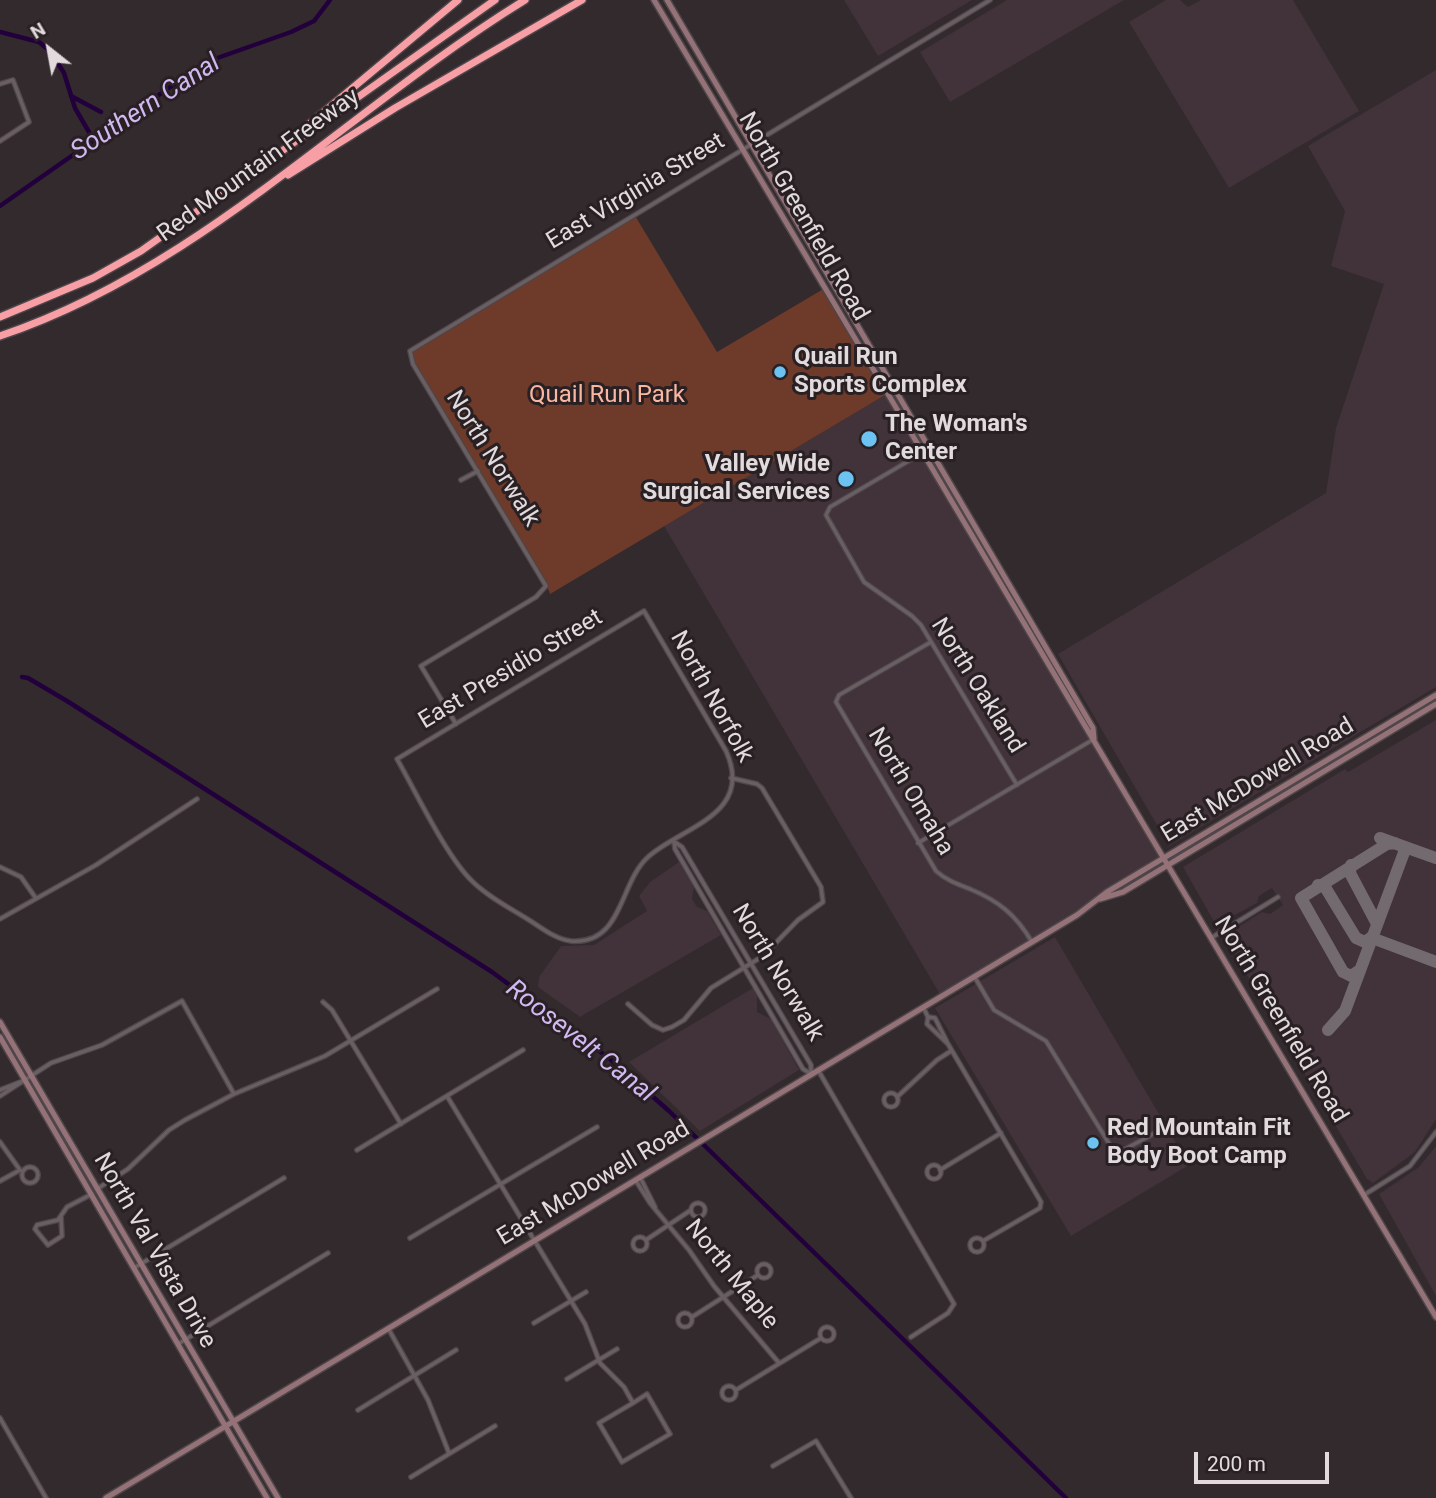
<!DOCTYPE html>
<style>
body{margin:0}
#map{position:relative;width:1436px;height:1498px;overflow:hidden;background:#332a2e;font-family:Roboto,sans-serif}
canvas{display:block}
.north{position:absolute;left:14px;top:14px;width:70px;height:70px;-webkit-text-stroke:5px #292024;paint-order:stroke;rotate:329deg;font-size:19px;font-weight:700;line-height:28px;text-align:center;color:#e1dbdd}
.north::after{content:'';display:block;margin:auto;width:24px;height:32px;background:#e1dbdd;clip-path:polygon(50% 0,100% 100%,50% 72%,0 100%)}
.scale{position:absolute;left:1194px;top:1452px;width:135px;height:32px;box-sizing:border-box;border:4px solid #e1dbdd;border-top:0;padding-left:9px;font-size:21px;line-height:24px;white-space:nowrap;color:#e1dbdd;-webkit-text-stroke:5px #292024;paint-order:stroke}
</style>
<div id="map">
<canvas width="1436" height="1498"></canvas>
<div class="north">N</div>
<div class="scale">200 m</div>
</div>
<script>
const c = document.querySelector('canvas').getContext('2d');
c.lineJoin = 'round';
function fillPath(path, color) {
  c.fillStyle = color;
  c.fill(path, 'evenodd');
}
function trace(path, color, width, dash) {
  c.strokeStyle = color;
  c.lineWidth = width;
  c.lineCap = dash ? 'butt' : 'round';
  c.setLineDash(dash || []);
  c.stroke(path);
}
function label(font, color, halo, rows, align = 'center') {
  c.font = font + ' Roboto,sans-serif';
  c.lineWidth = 6;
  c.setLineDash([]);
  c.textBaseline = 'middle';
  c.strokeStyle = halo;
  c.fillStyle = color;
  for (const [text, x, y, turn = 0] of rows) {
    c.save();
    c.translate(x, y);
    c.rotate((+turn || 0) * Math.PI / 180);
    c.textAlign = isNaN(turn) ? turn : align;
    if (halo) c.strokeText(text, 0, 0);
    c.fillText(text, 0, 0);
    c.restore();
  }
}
const built = new Path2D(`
 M 844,0 L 972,0 L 878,56 Z
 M 1007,0 L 1124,0 L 950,102 L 920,52 Z
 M 1166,0 L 1180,0 L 1188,7 L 1201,0 L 1293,0 L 1359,111 L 1229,188 L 1129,22 Z
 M 1436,70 L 1436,687 L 1169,846 L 1058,654 L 1326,493 L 1336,428 L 1384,284 L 1331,266 L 1345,211 L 1308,146 Z
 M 887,394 L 1164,858 L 941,996 L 664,526 Z
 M 1436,720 L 1436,1119 L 1415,1152 L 1373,1183 L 1367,1179 L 1224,936 L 1262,912 L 1270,914 L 1283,905 L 1272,888 L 1259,896 L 1257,903 L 1216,925 L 1183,867 L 1345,769 L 1348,772 Z
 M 679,862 L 694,887 L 692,899 L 697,907 L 707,911 L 721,935 L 580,1017 L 538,987 L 539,977 L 561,946 L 594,945 L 647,911 L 639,896 L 650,882 Z
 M 1055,937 L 1189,1165 L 1071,1236 L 935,1008 Z
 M 753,988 L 757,995 L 757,1012 L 771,1019 L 799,1070 L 700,1131 L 629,1062 Z
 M 1436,1146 L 1436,1296 L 1379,1194 L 1419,1167 Z`);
const green = new Path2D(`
 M 634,214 L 717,352 L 825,288 L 887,394 L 550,594 L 544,578 L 413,364 L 410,351 Z`);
const canal = new Path2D(`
 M 0,32 L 39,42 L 51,52 L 64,73 L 75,108 L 93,139
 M 71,96 L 101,112
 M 0,206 L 206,62 L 291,32 L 314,21 L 330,0
 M 22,677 L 28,678 L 67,701 L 492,972 L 610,1059 L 669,1111 L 1066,1498`);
const taxiway = new Path2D(`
 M 1380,838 L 1436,858
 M 1351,865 L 1350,873 L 1377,924
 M 1318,885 L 1325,887 L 1356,938 L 1365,942 L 1373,936
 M 1372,938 L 1436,962
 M 1360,970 L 1351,976 L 1343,972 L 1301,898 L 1387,844 L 1395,843
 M 1328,1030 L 1345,1011 L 1406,847`);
const minor = new Path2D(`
 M 0,84 L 13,80 L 29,122 L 0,141
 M 929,449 L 830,507 L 826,515 L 864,582 L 912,616 L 921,625 L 1017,785
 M 461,480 L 478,471
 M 644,611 L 726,751 C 755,815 681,827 648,857 C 619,883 623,945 571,941 C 555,939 542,928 529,920 C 510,908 488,897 472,881 C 446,856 416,792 397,759 Z
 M 931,642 L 839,695 L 836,702 L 936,871 C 946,880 957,884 970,889 C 999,901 1016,915 1032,942
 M 456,724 L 421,666 L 536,597 L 546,586 L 413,364 L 410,351 L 990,0
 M 673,841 L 682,847 L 811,1065 L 811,1074
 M 674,842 L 675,849 L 803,1069 L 811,1074
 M 918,843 L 1094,739
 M 0,867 L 21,877 L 35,897
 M 0,919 L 96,865 L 197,799
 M 1211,938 L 1278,897
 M 974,976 L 994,1010 L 1046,1041 L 1113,1150 L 1118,1153 L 1164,1128
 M 323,1002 L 332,1010 L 401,1124
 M 628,1004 L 652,1025 L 663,1030 L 672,1027 L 684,1020 L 711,988 L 763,956 L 798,920 L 823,902 L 821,887 L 762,788 L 757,784 L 731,778
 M 923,1007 L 928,1017 L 927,1024 L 948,1044 L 935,1018 L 928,1017
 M 948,1044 L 1041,1202 L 1040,1208 L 983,1241
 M 818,1070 L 954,1304 L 948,1313 L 911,1337
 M 0,1090 L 23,1081
 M884 1100a7 7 0 1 1 14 0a7 7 0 1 1-14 0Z
 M 0,1096 L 51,1063 L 102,1045 L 182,1001 L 234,1094
 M 447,1096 L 585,1324 L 600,1363 L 624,1387 L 633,1403 L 647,1394 L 670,1434 L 622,1462 L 599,1423 L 633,1403
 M 897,1097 L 937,1060 L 951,1051
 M 0,1142 L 20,1170
 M 357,1150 L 523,1050
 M927 1172a7 7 0 1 1 14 0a7 7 0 1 1-14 0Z
 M22 1175a8 8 0 1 1 16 0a8 8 0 1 1-16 0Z
 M 940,1170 L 1001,1133
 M 640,1177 L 655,1207
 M 0,1181 L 20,1170
 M 636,1181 L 650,1203 L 689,1250 L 714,1286 L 779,1363
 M 97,1189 L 128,1169 L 169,1130 L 185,1120 L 234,1094 L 325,1056 L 437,989
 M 1364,1195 L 1410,1166 L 1436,1132
 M691 1210a7 7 0 1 1 14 0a7 7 0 1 1-14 0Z
 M 61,1217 L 62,1236 L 48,1245 L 35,1229 L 37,1225 L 58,1220 L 67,1207 L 92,1194
 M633 1244a7 7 0 1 1 14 0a7 7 0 1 1-14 0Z
 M 410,1238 L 597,1127
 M970 1245a7 7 0 1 1 14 0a7 7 0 1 1-14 0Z
 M 646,1240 L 691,1210
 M757 1271a7 7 0 1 1 14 0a7 7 0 1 1-14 0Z
 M 134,1268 L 284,1178
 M678 1320a7 7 0 1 1 14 0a7 7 0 1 1-14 0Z
 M 692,1317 L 758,1275
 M 534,1323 L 586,1292
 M820 1334a7 7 0 1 1 14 0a7 7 0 1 1-14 0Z
 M 388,1328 L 428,1400 L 449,1453
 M 178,1344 L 328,1253
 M 567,1379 L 617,1349
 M722 1393a7 7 0 1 1 14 0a7 7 0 1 1-14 0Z
 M 736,1390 L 821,1338
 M 358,1410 L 456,1350
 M 0,1418 L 46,1498
 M 773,1466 L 816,1441 L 851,1498
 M 411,1477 L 495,1426`);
const secondary = new Path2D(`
 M 654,0 L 1436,1317
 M 667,0 L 1093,728 L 1094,739
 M 1100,899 L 1123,892 L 1436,704
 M 0,1022 L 278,1498
 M 0,1037 L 267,1498
 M 106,1498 L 1077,915 L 1107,892 L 1436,695`);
const motorway = new Path2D(`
 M 289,141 L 458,0
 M 288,175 L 395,108 L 582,0
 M 0,317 L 93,278 L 141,251 L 495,0
 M 0,336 C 200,269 348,109 525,0`);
const markers = [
 [780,372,7,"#6cc3f2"],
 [869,439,9,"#6cc3f2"],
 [846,479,9,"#6cc3f2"],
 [1093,1143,7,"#6cc3f2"]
];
const streetNames = [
 ["Red Mountain Freeway",259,166,-36],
 ["East Virginia Street",636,192,-31],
 ["North Greenfield Road",803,217,60],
 ["North Norwalk",492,459,58],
 ["East Presidio Street",511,670,-31],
 ["North Oakland",977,686,58],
 ["North Norfolk",711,697,61],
 ["East McDowell Road",1258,781,-31],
 ["North Omaha",910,792,59],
 ["North Norwalk",777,973,59],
 ["North Greenfield Road",1280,1020,59],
 ["East McDowell Road",594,1184,-31],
 ["North Val Vista Drive",154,1251,60],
 ["North Maple",731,1275,51]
];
const poiNames = [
 ["Quail Run",794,358],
 ["Sports Complex",794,386],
 ["The Woman's",885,425],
 ["Center",885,453],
 ["Valley Wide",830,465,"right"],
 ["Surgical Services",830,493,"right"],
 ["Red Mountain Fit",1107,1129],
 ["Body Boot Camp",1107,1157]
];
const parkNames = [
 ["Quail Run Park",607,396]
];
const waterNames = [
 ["Southern Canal",146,108,-33],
 ["Roosevelt Canal",580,1042,38]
];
fillPath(built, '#423239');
fillPath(green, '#6e3a29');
trace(canal, '#22003c', 4.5);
trace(taxiway, '#726a6e', 12);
trace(minor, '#4e464a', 6);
trace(secondary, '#4e464a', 8);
trace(motorway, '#4e464a', 10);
trace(minor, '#695f63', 3.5);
trace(secondary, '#947277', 5);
trace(motorway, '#f79fa5', 7);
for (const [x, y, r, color] of markers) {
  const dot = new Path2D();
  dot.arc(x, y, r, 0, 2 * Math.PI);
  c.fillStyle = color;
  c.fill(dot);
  trace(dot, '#292024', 2.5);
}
label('24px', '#e1dbdd', '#292024', streetNames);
label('bold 24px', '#e1dbdd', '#292024', poiNames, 'left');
label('24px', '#f9b6a1', '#292024', parkNames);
label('italic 26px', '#d1b8f1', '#292024', waterNames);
</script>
